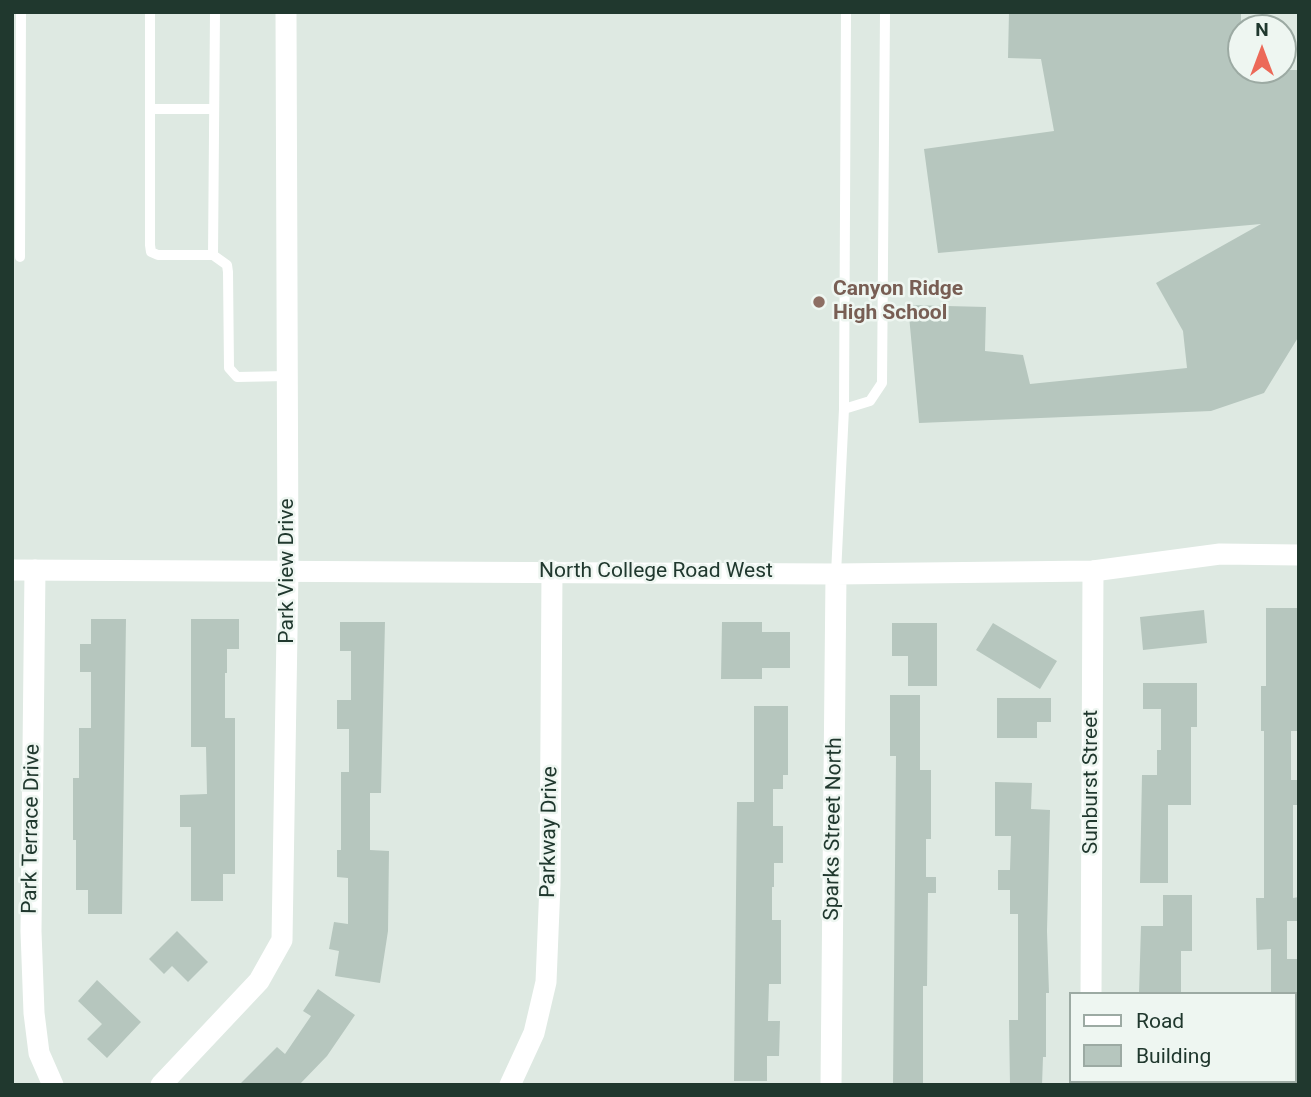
<!DOCTYPE html>
<style>
body{margin:0}
#map{position:relative;width:1311px;height:1097px;overflow:hidden;background:#dee9e2;font-family:Roboto,sans-serif}
canvas{display:block}
.frame{position:absolute;inset:0;border:14px solid #20382e;pointer-events:none}
.legend{position:absolute;left:1069px;top:992px;width:228px;height:91px;box-sizing:border-box;background:#eef6f1;border:2px solid #9caaa3;margin:0;padding:9px 12px;list-style:none;font-size:21px;color:#20382e}
.legend li{display:flex;align-items:center;gap:14px;height:35px}
.legend b{width:35px;border:2px solid #9caaa3}
.north{position:absolute;left:1227px;top:14px;width:70px;height:70px;box-sizing:border-box;background:#eef6f1;border:2px solid #9caaa3;border-radius:50%;rotate:0deg;font-size:19px;font-weight:700;line-height:28px;text-align:center;color:#20382e}
.north::after{content:'';display:block;margin:auto;width:24px;height:32px;background:#ec6958;clip-path:polygon(50% 0,100% 100%,50% 72%,0 100%)}
</style>
<div id="map">
<canvas width="1311" height="1097"></canvas>
<div class="frame"></div>
<ul class="legend">
<li><b style="height:9px;background:#fff"></b>Road</li>
<li><b style="height:19px;background:#b6c6be"></b>Building</li>
</ul>
<div class="north">N</div>
</div>
<script>
const c = document.querySelector('canvas').getContext('2d');
c.lineJoin = 'round';
function fillPath(path, color) {
  c.fillStyle = color;
  c.fill(path, 'evenodd');
}
function trace(path, color, width, dash) {
  c.strokeStyle = color;
  c.lineWidth = width;
  c.lineCap = dash ? 'butt' : 'round';
  c.setLineDash(dash || []);
  c.stroke(path);
}
function label(font, color, halo, rows, align = 'center') {
  c.font = font + ' Roboto,sans-serif';
  c.lineWidth = 5;
  c.setLineDash([]);
  c.textBaseline = 'middle';
  c.strokeStyle = halo;
  c.fillStyle = color;
  for (const [text, x, y, turn = 0] of rows) {
    c.save();
    c.translate(x, y);
    c.rotate((+turn || 0) * Math.PI / 180);
    c.textAlign = isNaN(turn) ? turn : align;
    if (halo) c.strokeText(text, 0, 0);
    c.fillText(text, 0, 0);
    c.restore();
  }
}
const building = new Path2D(`
 M 1009,12 L 1241,12 L 1241,70 L 1299,70 L 1299,336 L 1264,393 L 1211,411 L 919,423 L 908,305 L 986,307 L 985,351 L 1023,355 L 1030,384 L 1187,368 L 1183,331 L 1156,283 L 1261,224 L 938,253 L 924,149 L 1054,131 L 1041,59 L 1008,58 Z
 M 1266,608 L 1299,608 L 1299,731 L 1291,731 L 1291,780 L 1299,780 L 1299,805 L 1293,805 L 1293,898 L 1299,897 L 1299,921 L 1287,921 L 1287,959 L 1299,959 L 1299,994 L 1271,994 L 1271,949 L 1257,950 L 1256,898 L 1264,898 L 1264,731 L 1261,731 L 1261,686 L 1266,686 Z
 M 1204,610 L 1207,643 L 1143,650 L 1140,617 Z
 M 91,619 L 126,619 L 122,914 L 88,914 L 88,890 L 76,890 L 76,840 L 73,840 L 73,778 L 79,778 L 79,728 L 91,728 L 91,672 L 80,672 L 80,644 L 91,644 Z
 M 191,619 L 239,619 L 239,649 L 227,649 L 227,673 L 225,673 L 225,718 L 235,718 L 235,874 L 223,874 L 223,901 L 191,901 L 191,827 L 180,827 L 180,795 L 207,794 L 206,747 L 191,747 Z
 M 340,622 L 385,622 L 381,793 L 370,793 L 370,850 L 389,851 L 388,931 L 380,983 L 335,976 L 339,951 L 329,949 L 334,922 L 348,924 L 348,878 L 337,877 L 337,850 L 341,850 L 341,772 L 349,772 L 349,729 L 337,729 L 337,700 L 351,700 L 351,651 L 340,651 Z
 M 722,622 L 762,622 L 762,632 L 790,632 L 790,668 L 762,668 L 762,679 L 721,679 Z
 M 892,623 L 937,623 L 937,686 L 908,686 L 908,656 L 892,656 Z
 M 993,623 L 1057,661 L 1040,689 L 976,650 Z
 M 1143,683 L 1197,683 L 1197,727 L 1191,727 L 1191,805 L 1168,805 L 1168,883 L 1140,883 L 1142,775 L 1157,775 L 1157,750 L 1161,750 L 1161,709 L 1143,709 Z
 M 890,695 L 920,695 L 920,770 L 931,770 L 931,839 L 926,839 L 926,877 L 936,877 L 936,893 L 928,893 L 927,986 L 923,986 L 923,1085 L 893,1085 L 896,756 L 890,756 Z
 M 997,698 L 1051,698 L 1051,722 L 1037,722 L 1037,738 L 997,738 Z
 M 754,706 L 788,706 L 788,775 L 783,775 L 783,789 L 773,789 L 773,826 L 783,826 L 783,863 L 774,863 L 774,887 L 772,887 L 772,920 L 781,920 L 781,984 L 769,984 L 768,1021 L 780,1021 L 779,1056 L 767,1056 L 767,1081 L 734,1081 L 737,802 L 754,802 Z
 M 995,782 L 1032,783 L 1031,809 L 1050,810 L 1047,931 L 1049,993 L 1046,993 L 1046,1057 L 1043,1057 L 1042,1085 L 1010,1085 L 1009,1020 L 1018,1020 L 1018,914 L 1010,914 L 1010,890 L 998,890 L 998,870 L 1010,870 L 1011,836 L 995,836 Z
 M 1163,895 L 1192,895 L 1192,951 L 1181,951 L 1181,994 L 1139,994 L 1141,926 L 1163,926 Z
 M 177,931 L 208,962 L 188,982 L 172,966 L 164,974 L 149,959 Z
 M 97,980 L 141,1022 L 107,1058 L 87,1039 L 102,1024 L 78,1001 Z
 M 318,989 L 355,1015 L 327,1056 L 299,1085 L 239,1085 L 277,1047 L 285,1054 L 311,1016 L 303,1011 Z`);
const lane = new Path2D(`
 M 150,12 L 150,245 L 151,252 L 158,255 L 213,255 L 215,12
 M 150,109 L 214,109
 M 213,255 L 227,265 L 228,272 L 229,368 L 237,377 L 287,376
 M 20,257 L 21,12
 M 844,409 L 870,401 L 882,383 L 885,12
 M 836,574 L 844,409 L 846,12`);
const street = new Path2D(`
 M 35,570 L 31,931 L 34,1013 L 39,1053 L 53,1085
 M 1091,994 L 1093,571
 M 161,1085 L 259,981 L 282,940 L 288,570 L 286,12
 M 510,1085 L 534,1033 L 546,982 L 550,884 L 552,571
 M 1091,1085 L 1091,1081`);
const secondary = new Path2D(`
 M 12,570 L 836,574 L 1093,571 L 1220,554 L 1299,555
 M 831,1085 L 836,574`);
const markers = [
 [819,302,7,"#8d6e63"]
];
const educationNames = [
 ["Canyon Ridge",833,290],
 ["High School",833,314]
];
const streetNames = [
 ["Park View Drive",288,571,-90],
 ["North College Road West",656,572],
 ["Sunburst Street",1092,782,-90],
 ["Park Terrace Drive",32,829,-89],
 ["Sparks Street North",834,829,-89],
 ["Parkway Drive",550,832,-89]
];
fillPath(building, '#b6c6be');
trace(lane, '#fff', 10);
trace(street, '#fff', 21);
trace(secondary, '#fff', 21);
for (const [x, y, r, color] of markers) {
  const dot = new Path2D();
  dot.arc(x, y, r, 0, 2 * Math.PI);
  c.fillStyle = color;
  c.fill(dot);
  trace(dot, '#eef6f1', 2.5);
}
label('bold 21px', '#785e54', '#eef6f1', educationNames, 'left');
label('21px', '#20382e', '#eef6f1', streetNames);
</script>
